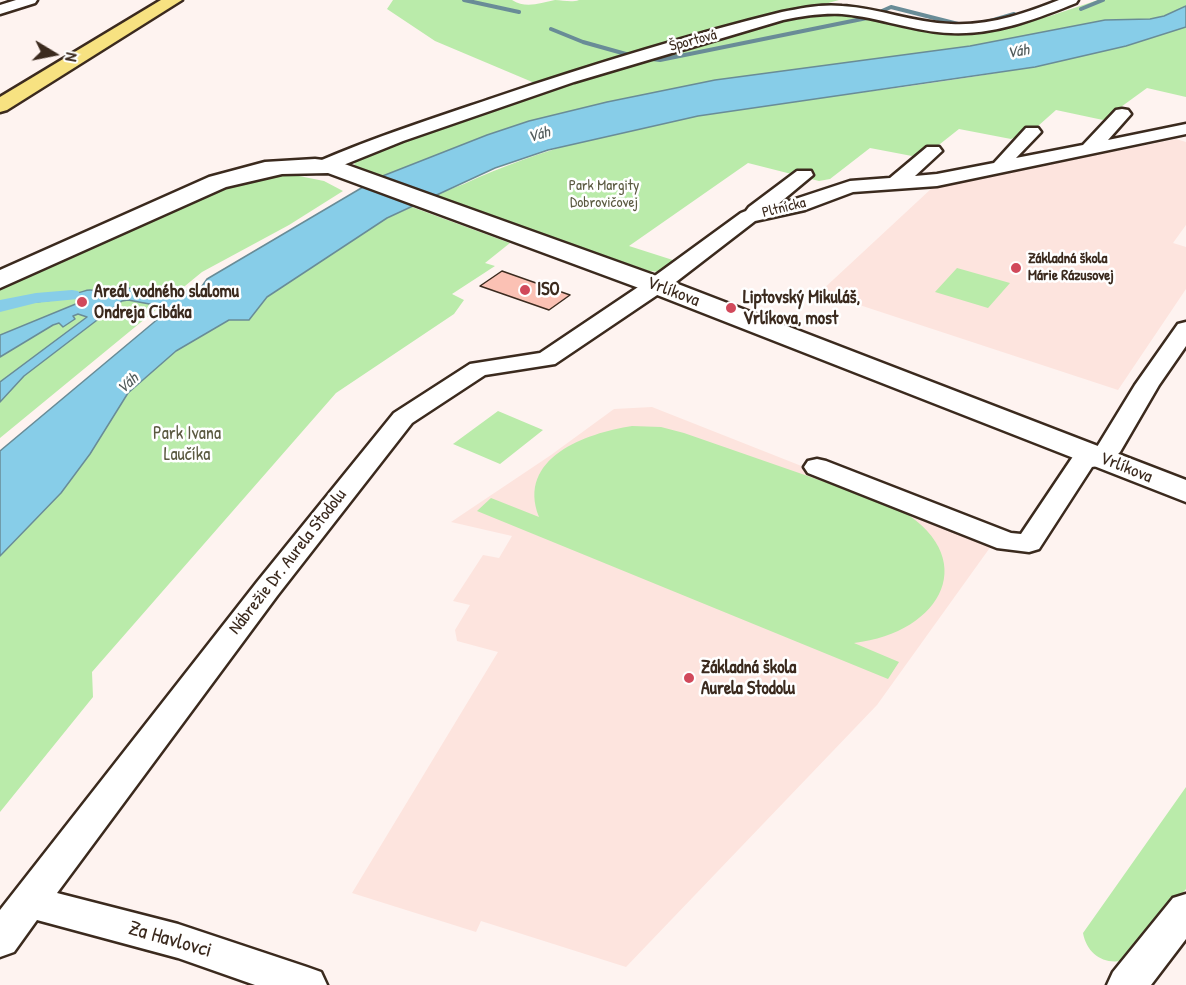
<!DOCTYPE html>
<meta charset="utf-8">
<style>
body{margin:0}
#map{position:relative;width:1186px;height:985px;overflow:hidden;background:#fef3f0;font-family:"Patrick Hand",sans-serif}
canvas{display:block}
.north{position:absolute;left:24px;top:24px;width:60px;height:60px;-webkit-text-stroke:4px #fff;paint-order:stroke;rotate:100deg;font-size:16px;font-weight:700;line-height:24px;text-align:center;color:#3b2a1e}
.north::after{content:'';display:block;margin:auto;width:21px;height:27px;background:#3b2a1e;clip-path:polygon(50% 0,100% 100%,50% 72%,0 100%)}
</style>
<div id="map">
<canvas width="1186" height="985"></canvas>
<div class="north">N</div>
</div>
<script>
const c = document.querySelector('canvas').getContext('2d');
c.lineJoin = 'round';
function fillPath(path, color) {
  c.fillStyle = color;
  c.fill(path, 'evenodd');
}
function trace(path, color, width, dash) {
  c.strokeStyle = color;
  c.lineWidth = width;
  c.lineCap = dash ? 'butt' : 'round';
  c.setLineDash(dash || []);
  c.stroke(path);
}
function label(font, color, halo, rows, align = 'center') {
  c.font = font + ' "Patrick Hand",sans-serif';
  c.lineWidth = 5;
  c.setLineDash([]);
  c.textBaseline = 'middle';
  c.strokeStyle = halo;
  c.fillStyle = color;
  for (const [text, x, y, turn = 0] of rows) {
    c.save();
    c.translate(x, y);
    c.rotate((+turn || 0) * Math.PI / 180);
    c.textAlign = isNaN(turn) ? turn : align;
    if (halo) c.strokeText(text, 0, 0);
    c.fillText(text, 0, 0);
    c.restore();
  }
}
const built = new Path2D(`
 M 1176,139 L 1186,142 L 1186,225 L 1173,243 L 1186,247 L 1186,289 L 1118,390 L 820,292 L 932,188 Z
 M 652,407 L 994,542 L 877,705 L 626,967 L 481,921 L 476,932 L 352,893 L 498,652 L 457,641 L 455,630 L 470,605 L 453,601 L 483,555 L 499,558 L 512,536 L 451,522 L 551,455 L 614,409 Z`);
const green = new Path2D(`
 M 393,0 L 512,0 C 526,9 540,3 555,0 C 563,0 571,3 579,0 L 839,0 L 537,84 L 435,41 L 387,9 Z
 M 1098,0 L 1186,0 L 1186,6 L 1164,16 L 1150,19 L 1105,20 L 970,46 L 716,80 L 607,102 L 487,135 L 380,177 L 357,168 L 354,164 L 361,156 L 546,87 L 796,16 C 848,8 889,20 938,34 L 932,27 L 963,28 L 1035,13 L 1047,17 Z
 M 1186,27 L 1186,97 L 1147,88 L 1103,120 L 1056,110 L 1038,126 L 1011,139 L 959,129 L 940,144 L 912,156 L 870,148 L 830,179 L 819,181 L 748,163 L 629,246 L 679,262 L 661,272 L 649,271 L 435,196 C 444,191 454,188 464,184 C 616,113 788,105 951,80 C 1032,69 1109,52 1186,27 Z
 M 284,173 L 324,181 L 343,191 L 289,225 L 202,272 L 0,438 L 0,287 L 29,277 L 229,183 Z
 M 412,207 L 510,243 L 485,263 L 495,266 L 452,294 L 464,300 L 454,314 L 336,393 L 92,672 L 93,697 L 0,812 L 0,556 L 61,493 L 90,454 L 128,393 L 176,351 L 229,320 L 249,320 L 267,297 L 387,218 Z
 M 957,268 L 1010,283 L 988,308 L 935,292 Z
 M 498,411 L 543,430 L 500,464 L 453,444 Z
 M 632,426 L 661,427 L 684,433 L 894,506 C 985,556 942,633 854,643 L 899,662 L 888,679 L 477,511 L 491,498 L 539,517 C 516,458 586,433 632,426 Z
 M 1186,787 L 1186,889 L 1128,959 C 1106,967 1087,955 1083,933 Z`);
const water = new Path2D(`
 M 1186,6 L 1186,27 L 1126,46 L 1035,67 L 698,116 L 548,150 L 495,168 L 387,218 L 267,297 L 249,320 L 229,320 L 176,351 L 128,393 L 90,454 L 61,493 L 0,556 L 0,451 L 171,308 L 128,300 L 122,301 L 24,376 L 0,402 L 0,382 L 87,317 L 78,314 L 73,316 L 75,319 L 63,327 L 59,323 L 53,325 L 0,357 L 0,335 L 83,301 L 79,297 L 35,302 C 53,290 58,295 77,293 C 84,292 88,288 95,291 L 143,287 L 172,292 L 200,289 L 207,279 L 380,177 L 487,135 L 529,121 L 607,102 L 715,80 L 970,46 L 1105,20 L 1150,19 L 1164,16 Z`);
const stream = new Path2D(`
 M 464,0 L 519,12
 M 1081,9 L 1103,0
 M 882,11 L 891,7 L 966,26
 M 980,24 L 1014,14
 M 551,29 L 583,42 L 633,56
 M 644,58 L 660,60 L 867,18`);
const canal = new Path2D(`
 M 72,290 L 78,291 L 81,295 L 78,299 L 36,303 L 0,312 L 0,300 L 36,293 Z`);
const building = new Path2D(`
 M 502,271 L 570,295 L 549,310 L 480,286 Z`);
const minor = new Path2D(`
 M 16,0 L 37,0 L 35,3 L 0,14 L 0,5 Z
 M 1059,0 L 1078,0 L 1076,3 C 1036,19 995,35 951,33 C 914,32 879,17 842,14 C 822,13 802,16 783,20 L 574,82 L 403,141 L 331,170 L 317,170 L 315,166 L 317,162 C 375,137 434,118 493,98 C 588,66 685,36 782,12 C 802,8 822,4 842,6 C 879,8 914,23 951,24 C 989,26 1024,14 1059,0 Z
 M 1122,109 L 1128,110 L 1131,114 L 1108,140 L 1186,124 L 1186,134 L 937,186 L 853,192 L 805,210 L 755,221 L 672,285 L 555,364 L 485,375 L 412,423 L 277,596 L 57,893 L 178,924 L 307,967 L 321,972 L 327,985 L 255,985 L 178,958 L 37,920 L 14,952 L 0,957 L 0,910 L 257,582 L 394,413 L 470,364 L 540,353 L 656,275 L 741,213 L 746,211 L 749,207 L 797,171 L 811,171 L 813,175 L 777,205 L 850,181 L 890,178 L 927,147 L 939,147 L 942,151 L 915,176 L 937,174 L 994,163 L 1026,128 L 1038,128 L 1041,132 L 1016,158 L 1083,145 L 1116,110 Z
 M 1186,322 L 1186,346 L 1159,385 L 1120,452 L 1108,464 L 1092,467 L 1039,549 L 1029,552 L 997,548 L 808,473 L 804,467 L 808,461 L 817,459 L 826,461 L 1011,533 L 1021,534 L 1074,455 L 1091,452 L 1097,447 L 1135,385 L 1178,324 Z
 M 1186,894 L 1186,939 L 1151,985 L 1107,985 L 1113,972 L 1173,898 Z`);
const tertiary = new Path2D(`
 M 315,159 L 339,162 L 665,279 L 1186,480 L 1186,502 L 647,291 L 328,173 L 282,174 L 226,187 L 0,288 L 0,270 L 209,177 L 265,162 Z`);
const motorway = new Path2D(`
 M 161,0 L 182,0 L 7,110 L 0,112 L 0,97 Z`);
const markers = [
 [1016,268,6,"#d1495b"],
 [525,290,6,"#d1495b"],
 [82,302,6,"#d1495b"],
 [731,308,6,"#d1495b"],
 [689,678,6,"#d1495b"]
];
const farStreetnames = [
 ["Športová",693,41,-15],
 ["Pltnícka",784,208,-14]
];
const farParknames = [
 ["Park Margity",604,186],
 ["Dobrovičovej",604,203]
];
const farPoinames = [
 ["Základná škola",1028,259],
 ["Márie Rázusovej",1028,276]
];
const farWaternames = [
 ["Váh",1018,52,-10],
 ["Váh",539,135,-16],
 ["Váh",128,384,-42]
];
const poiNames = [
 ["ISO",537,290],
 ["Areál vodného slalomu",94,292],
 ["Ondreja Cibáka",94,313],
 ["Liptovský Mikuláš,",743,298],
 ["Vrlíkova, most",743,319],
 ["Základná škola",701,668],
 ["Aurela Stodolu",701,689]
];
const streetNames = [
 ["Vrlíkova",673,292,21],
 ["Vrlíkova",1126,468,22],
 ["Nábrežie Dr. Aurela Stodolu",288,562,-52]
];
const parkNames = [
 ["Park Ivana",187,434],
 ["Laučíka",187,455]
];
const nearStreetnames = [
 ["Za Havlovci",170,940,16]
];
fillPath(built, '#fde4de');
fillPath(green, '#baebaa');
fillPath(water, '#87cde8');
trace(water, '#698c97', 1.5);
trace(stream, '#698c97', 4);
fillPath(canal, '#87cde8');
fillPath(building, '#fbc1b4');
trace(building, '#3b2a1e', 1.5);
trace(minor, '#3b2a1e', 5);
trace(tertiary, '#3b2a1e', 5);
trace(motorway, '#3b2a1e', 5);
fillPath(minor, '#fff');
fillPath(tertiary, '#fff');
fillPath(motorway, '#f7e281');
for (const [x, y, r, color] of markers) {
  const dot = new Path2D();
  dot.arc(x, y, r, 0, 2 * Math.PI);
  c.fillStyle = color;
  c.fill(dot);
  trace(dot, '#fff', 2);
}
label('15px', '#3b2a1e', '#fff', farStreetnames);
label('15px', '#5b5a41', '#fff', farParknames);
label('bold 15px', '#3b2a1e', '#fff', farPoinames, 'left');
label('italic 16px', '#525b5b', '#fff', farWaternames);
label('bold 18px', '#3b2a1e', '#fff', poiNames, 'left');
label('18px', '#3b2a1e', '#fff', streetNames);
label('18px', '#5b5a41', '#fff', parkNames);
label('21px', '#3b2a1e', '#fff', nearStreetnames);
</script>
